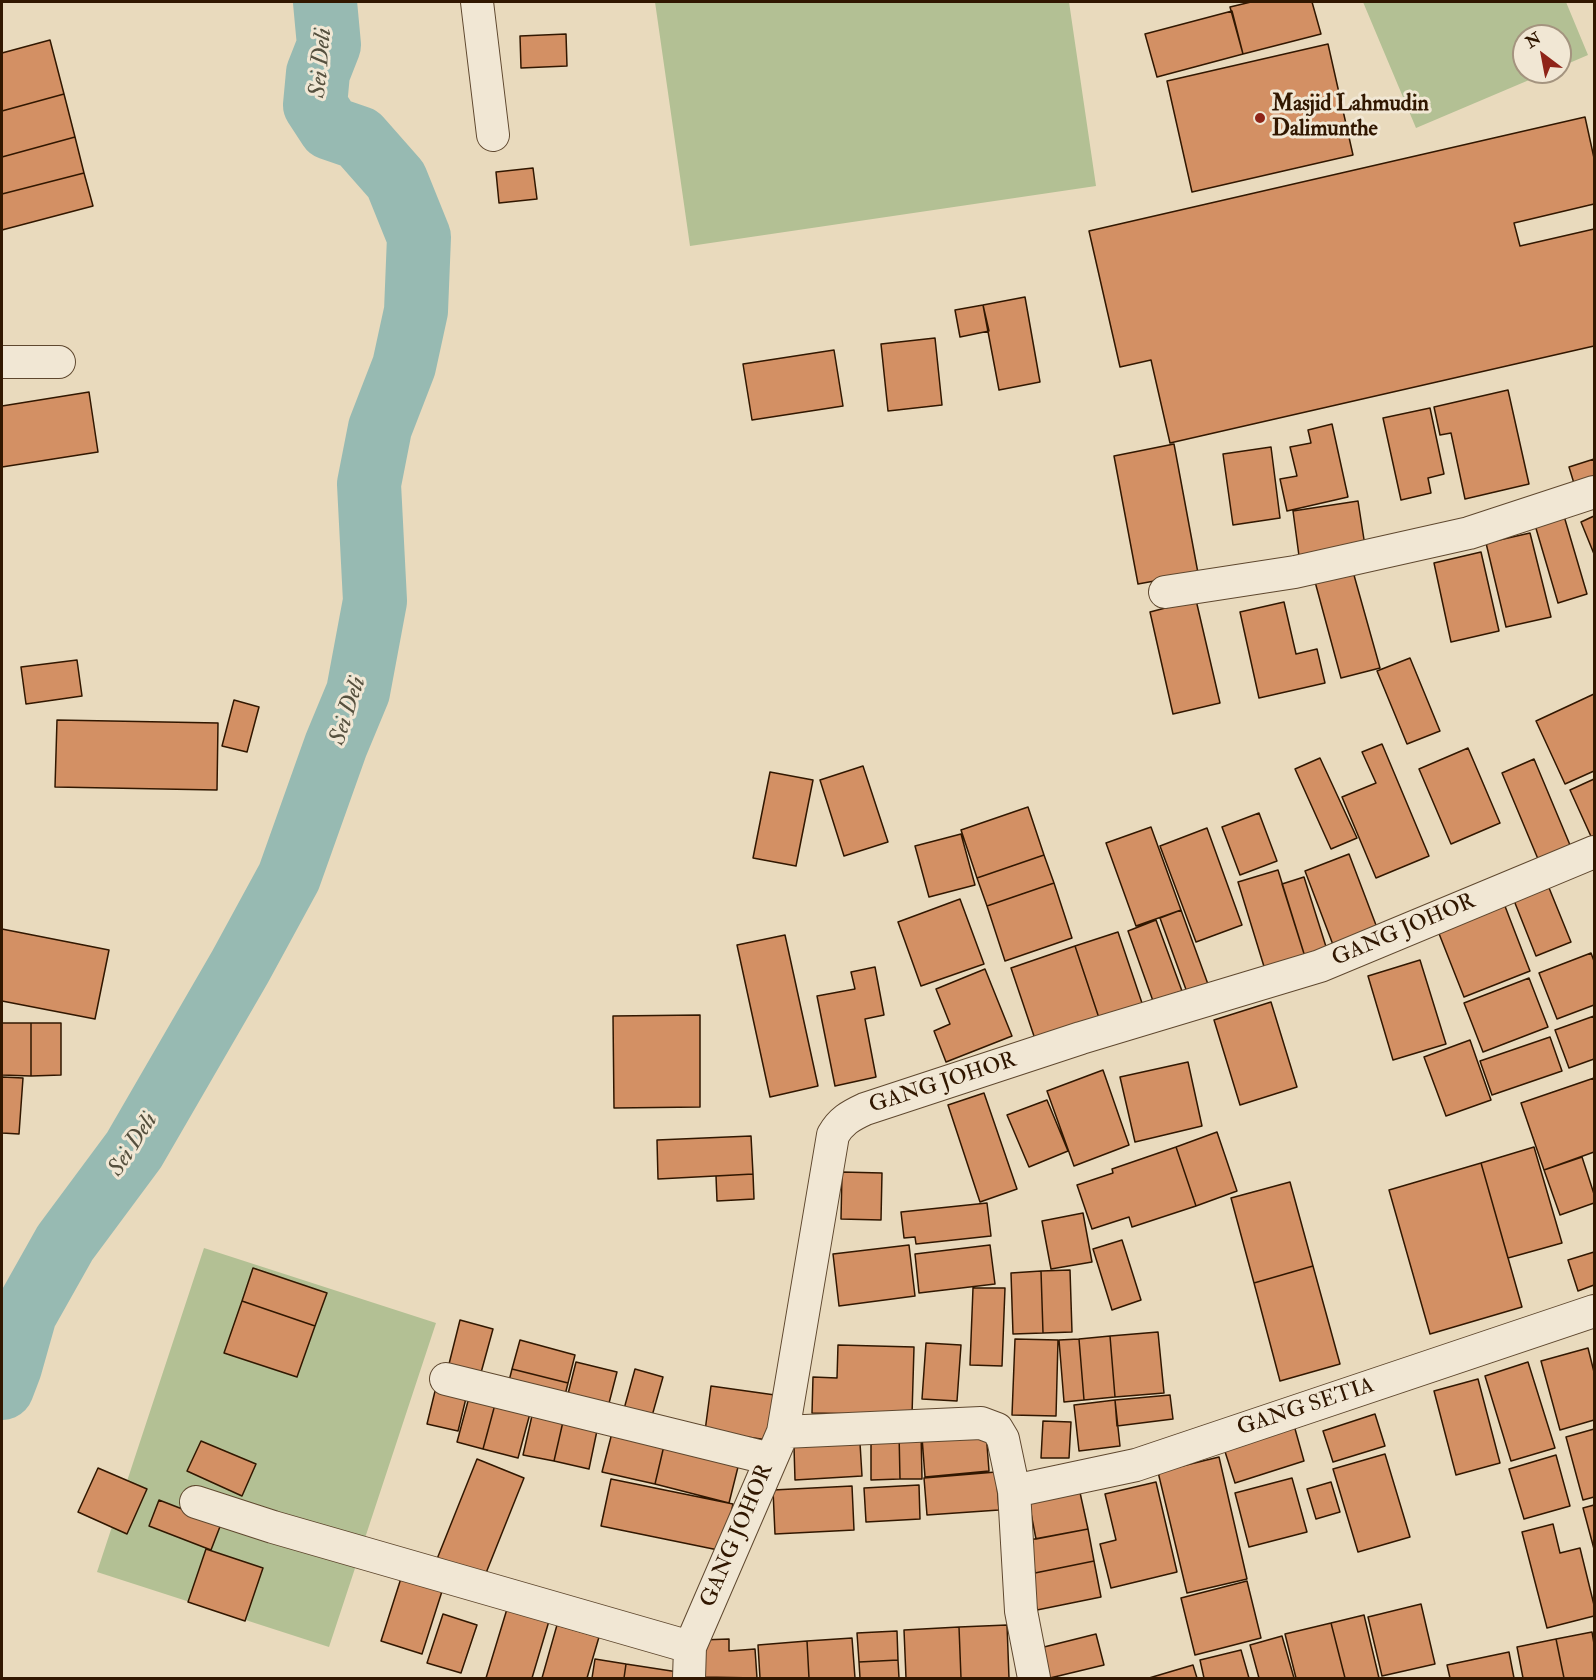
<!DOCTYPE html>
<style>
body{margin:0}
#map{position:relative;width:1596px;height:1680px;overflow:hidden;background:#e9dabd;font-family:"IM FELL Double Pica",serif}
canvas{display:block}
.frame{position:absolute;inset:0;border:3px solid #311700;pointer-events:none}
.north{position:absolute;left:1512px;top:24px;width:60px;height:60px;box-sizing:border-box;background:#f1e7d4;border:2px solid #a4947f;border-radius:50%;rotate:328deg;font-size:16px;font-weight:700;line-height:24px;text-align:center;color:#311700}
.north::after{content:'';display:block;margin:auto;width:21px;height:27px;background:#8f2418;clip-path:polygon(50% 0,100% 100%,50% 72%,0 100%)}
</style>
<div id="map">
<canvas width="1596" height="1680"></canvas>
<div class="frame"></div>
<div class="north">N</div>
</div>
<script>
const c = document.querySelector('canvas').getContext('2d');
c.lineJoin = 'round';
function fillPath(path, color) {
  c.fillStyle = color;
  c.fill(path, 'evenodd');
}
function trace(path, color, width, dash) {
  c.strokeStyle = color;
  c.lineWidth = width;
  c.lineCap = dash ? 'butt' : 'round';
  c.setLineDash(dash || []);
  c.stroke(path);
}
function label(font, color, halo, rows, align = 'center') {
  c.font = font + ' "IM FELL Double Pica",serif';
  c.lineWidth = 6;
  c.setLineDash([]);
  c.textBaseline = 'middle';
  c.strokeStyle = halo;
  c.fillStyle = color;
  for (const [text, x, y, turn = 0] of rows) {
    c.save();
    c.translate(x, y);
    c.rotate((+turn || 0) * Math.PI / 180);
    c.textAlign = isNaN(turn) ? turn : align;
    if (halo) c.strokeText(text, 0, 0);
    c.fillText(text, 0, 0);
    c.restore();
  }
}
const green = new Path2D(`
 M 655,2 L 1069,2 L 1096,186 L 690,246 Z
 M 1363,2 L 1566,2 L 1588,55 L 1560,67 L 1560,36 L 1524,36 L 1524,72 L 1548,72 L 1416,128 Z
 M 204,1248 L 436,1323 L 329,1647 L 97,1572 Z`);
const river = new Path2D(`
 M 2,1388 L 10,1367 L 25,1314 L 65,1243 L 134,1150 L 240,967 L 289,877 L 336,745 L 358,692 L 375,601 L 369,484 L 380,428 L 404,366 L 416,311 L 419,237 L 396,180 L 359,138 L 330,128 L 315,105 L 318,73 L 329,45 L 325,2`);
const building = new Path2D(`
 M 1251,2 L 1312,2 L 1321,34 L 1243,54 L 1230,7 Z
 M 1232,11 L 1243,54 L 1157,77 L 1145,34 Z
 M 566,34 L 567,66 L 521,68 L 520,36 Z
 M 50,40 L 64,94 L 2,111 L 2,53 Z
 M 1328,44 L 1353,155 L 1192,192 L 1167,81 Z
 M 64,94 L 75,137 L 2,157 L 2,111 Z
 M 1585,117 L 1594,158 L 1594,204 L 1514,223 L 1520,246 L 1594,229 L 1594,346 L 1170,443 L 1151,360 L 1120,367 L 1089,231 Z
 M 75,137 L 84,173 L 2,194 L 2,157 Z
 M 533,168 L 537,199 L 499,203 L 496,172 Z
 M 84,173 L 93,206 L 2,230 L 2,194 Z
 M 1025,297 L 1040,382 L 999,390 L 983,305 Z
 M 983,305 L 989,331 L 960,337 L 955,310 Z
 M 935,338 L 942,405 L 888,411 L 881,344 Z
 M 834,350 L 843,406 L 752,420 L 743,364 Z
 M 1508,390 L 1529,484 L 1465,499 L 1451,433 L 1440,435 L 1434,407 Z
 M 89,392 L 98,452 L 2,467 L 2,406 Z
 M 1430,408 L 1444,474 L 1428,478 L 1431,493 L 1401,500 L 1383,418 Z
 M 1332,424 L 1348,497 L 1287,511 L 1280,479 L 1297,476 L 1290,447 L 1311,443 L 1308,430 Z
 M 1174,444 L 1198,573 L 1138,584 L 1114,456 Z
 M 1271,447 L 1280,518 L 1233,525 L 1223,454 Z
 M 1594,459 L 1594,484 L 1576,490 L 1569,467 Z
 M 1358,501 L 1365,546 L 1299,556 L 1293,511 Z
 M 1564,516 L 1587,594 L 1558,603 L 1535,525 Z
 M 1594,516 L 1594,554 L 1581,522 Z
 M 1530,533 L 1551,617 L 1506,627 L 1486,543 Z
 M 1481,552 L 1499,631 L 1451,642 L 1434,563 Z
 M 1352,568 L 1380,668 L 1341,678 L 1314,578 Z
 M 1196,600 L 1220,703 L 1173,714 L 1150,612 Z
 M 1284,602 L 1296,654 L 1317,649 L 1325,683 L 1259,698 L 1240,612 Z
 M 1410,658 L 1440,731 L 1407,744 L 1377,671 Z
 M 77,660 L 82,696 L 26,704 L 21,667 Z
 M 1594,694 L 1594,771 L 1565,784 L 1536,721 Z
 M 234,700 L 259,707 L 247,752 L 222,746 Z
 M 57,720 L 218,723 L 217,790 L 55,787 Z
 M 1382,744 L 1429,856 L 1376,878 L 1342,797 L 1376,783 L 1362,752 Z
 M 1468,748 L 1500,823 L 1451,844 L 1419,769 Z
 M 1320,758 L 1357,838 L 1331,849 L 1295,769 Z
 M 1534,759 L 1570,845 L 1538,859 L 1502,773 Z
 M 863,766 L 888,842 L 844,856 L 820,780 Z
 M 770,772 L 813,780 L 796,866 L 753,858 Z
 M 1594,779 L 1594,843 L 1570,790 Z
 M 1028,807 L 1044,855 L 977,878 L 961,830 Z
 M 1259,813 L 1277,861 L 1240,875 L 1222,827 Z
 M 1151,827 L 1181,910 L 1136,926 L 1106,843 Z
 M 1207,828 L 1242,925 L 1196,942 L 1160,846 Z
 M 961,834 L 975,885 L 929,897 L 915,846 Z
 M 1349,854 L 1379,933 L 1335,950 L 1305,871 Z
 M 1044,855 L 1054,883 L 987,906 L 977,878 Z
 M 1278,870 L 1306,960 L 1266,973 L 1238,882 Z
 M 1304,877 L 1328,953 L 1306,960 L 1282,884 Z
 M 1545,878 L 1571,942 L 1536,956 L 1511,893 Z
 M 1054,883 L 1072,938 L 1005,961 L 987,906 Z
 M 960,899 L 984,964 L 921,986 L 898,922 Z
 M 1503,901 L 1530,971 L 1464,997 L 1436,926 Z
 M 1181,910 L 1209,987 L 1188,995 L 1160,918 Z
 M 1156,920 L 1182,991 L 1153,1001 L 1128,931 Z
 M 2,929 L 109,950 L 95,1019 L 2,1001 Z
 M 1118,932 L 1143,1006 L 1100,1021 L 1075,946 Z
 M 785,935 L 818,1086 L 770,1097 L 737,945 Z
 M 1075,946 L 1100,1021 L 1036,1042 L 1011,968 Z
 M 1591,953 L 1594,961 L 1594,1005 L 1557,1019 L 1539,973 Z
 M 1420,960 L 1446,1044 L 1393,1060 L 1368,976 Z
 M 875,967 L 884,1015 L 865,1019 L 876,1077 L 835,1086 L 817,996 L 855,989 L 851,972 Z
 M 985,969 L 1012,1036 L 946,1062 L 934,1031 L 950,1024 L 936,989 Z
 M 1529,978 L 1548,1027 L 1483,1052 L 1464,1003 Z
 M 1271,1002 L 1297,1087 L 1240,1105 L 1214,1020 Z
 M 700,1015 L 700,1107 L 614,1108 L 613,1016 Z
 M 1594,1016 L 1594,1059 L 1569,1068 L 1555,1030 Z
 M 2,1023 L 31,1023 L 31,1076 L 2,1075 Z
 M 31,1023 L 61,1023 L 61,1075 L 31,1076 Z
 M 1550,1037 L 1562,1071 L 1492,1095 L 1480,1061 Z
 M 1470,1040 L 1491,1100 L 1446,1116 L 1424,1057 Z
 M 1188,1062 L 1202,1126 L 1135,1142 L 1120,1077 Z
 M 1103,1070 L 1129,1145 L 1074,1166 L 1047,1091 Z
 M 2,1077 L 23,1078 L 19,1134 L 2,1133 Z
 M 1594,1078 L 1594,1152 L 1544,1170 L 1521,1103 Z
 M 984,1093 L 1017,1189 L 980,1202 L 948,1105 Z
 M 1047,1100 L 1068,1151 L 1029,1167 L 1007,1115 Z
 M 1217,1132 L 1237,1191 L 1196,1206 L 1176,1147 Z
 M 751,1136 L 753,1174 L 658,1179 L 657,1140 Z
 M 1176,1147 L 1196,1206 L 1132,1227 L 1129,1217 L 1092,1229 L 1077,1185 L 1113,1173 L 1112,1169 Z
 M 1534,1147 L 1562,1243 L 1508,1258 L 1481,1163 Z
 M 1582,1157 L 1594,1194 L 1594,1203 L 1560,1215 L 1544,1170 Z
 M 1481,1163 L 1522,1307 L 1430,1334 L 1389,1190 Z
 M 842,1172 L 882,1173 L 881,1220 L 841,1219 Z
 M 753,1174 L 754,1199 L 717,1201 L 716,1176 Z
 M 1290,1182 L 1313,1266 L 1254,1283 L 1231,1198 Z
 M 987,1203 L 991,1236 L 916,1244 L 915,1237 L 904,1238 L 901,1212 Z
 M 1083,1213 L 1092,1262 L 1051,1269 L 1042,1221 Z
 M 1122,1240 L 1141,1300 L 1112,1310 L 1093,1249 Z
 M 909,1245 L 915,1296 L 839,1306 L 833,1254 Z
 M 990,1245 L 995,1284 L 919,1293 L 915,1254 Z
 M 1594,1252 L 1594,1285 L 1578,1291 L 1568,1260 Z
 M 1313,1266 L 1340,1364 L 1280,1381 L 1254,1283 Z
 M 253,1268 L 327,1293 L 315,1326 L 242,1301 Z
 M 1070,1270 L 1072,1332 L 1043,1333 L 1041,1271 Z
 M 1041,1271 L 1043,1333 L 1013,1334 L 1011,1273 Z
 M 973,1288 L 1005,1288 L 1002,1366 L 970,1365 Z
 M 242,1301 L 315,1326 L 297,1377 L 224,1353 Z
 M 460,1320 L 493,1329 L 479,1380 L 447,1372 Z
 M 1158,1332 L 1164,1393 L 1115,1397 L 1110,1336 Z
 M 1110,1336 L 1115,1397 L 1084,1400 L 1079,1339 Z
 M 1015,1339 L 1058,1340 L 1056,1416 L 1012,1415 Z
 M 1079,1339 L 1084,1400 L 1064,1402 L 1059,1340 Z
 M 520,1340 L 575,1355 L 568,1383 L 512,1369 Z
 M 926,1343 L 961,1345 L 957,1401 L 922,1399 Z
 M 838,1345 L 914,1347 L 912,1415 L 812,1413 L 813,1377 L 837,1378 Z
 M 1588,1348 L 1594,1372 L 1594,1420 L 1560,1430 L 1541,1361 Z
 M 576,1362 L 617,1372 L 607,1411 L 566,1402 Z
 M 1528,1362 L 1555,1448 L 1511,1461 L 1485,1376 Z
 M 512,1369 L 568,1383 L 563,1403 L 507,1389 Z
 M 635,1369 L 663,1377 L 652,1416 L 624,1409 Z
 M 1478,1379 L 1500,1463 L 1456,1475 L 1434,1391 Z
 M 437,1383 L 468,1390 L 458,1431 L 427,1424 Z
 M 711,1386 L 775,1395 L 768,1440 L 705,1431 Z
 M 471,1390 L 497,1397 L 483,1449 L 457,1442 Z
 M 1170,1395 L 1173,1419 L 1117,1426 L 1115,1400 Z
 M 497,1397 L 532,1406 L 518,1458 L 483,1449 Z
 M 1115,1400 L 1120,1446 L 1079,1451 L 1074,1405 Z
 M 534,1407 L 565,1413 L 554,1461 L 523,1455 Z
 M 565,1413 L 599,1421 L 589,1469 L 554,1461 Z
 M 1375,1414 L 1385,1446 L 1333,1462 L 1323,1431 Z
 M 1292,1418 L 1304,1461 L 1235,1483 L 1221,1439 Z
 M 1043,1421 L 1071,1422 L 1069,1458 L 1041,1458 Z
 M 614,1425 L 666,1437 L 655,1484 L 602,1472 Z
 M 1594,1429 L 1594,1497 L 1583,1500 L 1566,1437 Z
 M 921,1431 L 922,1479 L 900,1479 L 899,1432 Z
 M 871,1432 L 899,1432 L 900,1479 L 871,1480 Z
 M 986,1432 L 989,1471 L 925,1477 L 922,1437 Z
 M 666,1437 L 741,1455 L 729,1503 L 655,1484 Z
 M 201,1441 L 256,1464 L 242,1496 L 187,1471 Z
 M 860,1443 L 862,1476 L 795,1480 L 794,1447 Z
 M 1385,1454 L 1410,1537 L 1358,1552 L 1333,1469 Z
 M 1556,1455 L 1570,1506 L 1524,1519 L 1509,1469 Z
 M 1219,1457 L 1247,1579 L 1187,1593 L 1158,1472 Z
 M 477,1459 L 524,1478 L 484,1578 L 437,1559 Z
 M 98,1468 L 147,1489 L 127,1534 L 78,1512 Z
 M 996,1472 L 999,1510 L 927,1515 L 924,1478 Z
 M 1292,1478 L 1307,1532 L 1249,1547 L 1235,1493 Z
 M 611,1479 L 733,1504 L 723,1551 L 601,1526 Z
 M 1156,1482 L 1177,1572 L 1111,1588 L 1100,1544 L 1116,1540 L 1105,1494 Z
 M 1331,1482 L 1340,1512 L 1316,1519 L 1307,1489 Z
 M 919,1485 L 920,1519 L 866,1522 L 864,1488 Z
 M 852,1486 L 854,1530 L 775,1534 L 773,1490 Z
 M 1079,1488 L 1088,1529 L 1036,1539 L 1028,1498 Z
 M 159,1500 L 221,1524 L 211,1550 L 149,1526 Z
 M 1594,1505 L 1594,1549 L 1583,1508 Z
 M 1553,1524 L 1560,1553 L 1580,1548 L 1594,1605 L 1594,1616 L 1547,1628 L 1522,1532 Z
 M 1088,1529 L 1094,1561 L 1035,1573 L 1029,1540 Z
 M 206,1549 L 263,1568 L 245,1621 L 188,1602 Z
 M 1094,1561 L 1101,1597 L 1037,1610 L 1030,1574 Z
 M 403,1572 L 444,1585 L 422,1654 L 381,1641 Z
 M 1247,1581 L 1261,1638 L 1195,1655 L 1181,1598 Z
 M 1421,1604 L 1435,1664 L 1382,1676 L 1368,1617 Z
 M 507,1609 L 549,1621 L 532,1678 L 486,1678 Z
 M 443,1614 L 477,1625 L 461,1673 L 427,1663 Z
 M 1364,1615 L 1379,1678 L 1345,1678 L 1331,1623 Z
 M 1331,1623 L 1345,1678 L 1296,1678 L 1285,1634 Z
 M 557,1625 L 599,1637 L 587,1678 L 542,1678 Z
 M 1007,1625 L 1009,1678 L 961,1678 L 959,1627 Z
 M 959,1627 L 961,1678 L 906,1678 L 904,1630 Z
 M 897,1631 L 898,1660 L 859,1662 L 857,1633 Z
 M 1592,1632 L 1594,1644 L 1594,1678 L 1564,1678 L 1556,1639 Z
 M 1096,1634 L 1104,1665 L 1050,1678 L 1039,1678 L 1032,1650 Z
 M 1282,1636 L 1294,1678 L 1259,1678 L 1250,1645 Z
 M 852,1638 L 855,1678 L 809,1678 L 807,1641 Z
 M 729,1639 L 729,1651 L 755,1649 L 757,1678 L 703,1677 L 701,1640 Z
 M 1556,1639 L 1564,1678 L 1523,1678 L 1517,1647 Z
 M 807,1641 L 809,1678 L 760,1678 L 758,1645 Z
 M 1241,1650 L 1249,1678 L 1204,1678 L 1200,1660 Z
 M 1509,1652 L 1514,1678 L 1450,1678 L 1447,1665 Z
 M 595,1659 L 626,1664 L 624,1678 L 592,1678 Z
 M 898,1660 L 899,1678 L 860,1678 L 859,1662 Z
 M 626,1664 L 678,1672 L 676,1678 L 624,1678 Z
 M 1193,1665 L 1197,1678 L 1149,1678 Z`);
const street = new Path2D(`
 M 477,2 L 493,135
 M 2,362 L 59,362
 M 1165,592 L 1295,572 L 1469,533 L 1594,492
 M 446,1379 L 771,1459
 M 783,1432 L 981,1423 L 997,1429 L 1003,1439 L 1014,1491 L 1021,1611 L 1034,1678
 M 1014,1491 L 1136,1465 L 1594,1311
 M 196,1502 L 273,1527 L 690,1647
 M 689,1678 L 690,1647 L 783,1432 L 833,1135 C 841,1121 850,1116 865,1109 L 1081,1038 L 1320,966 L 1594,852`);
const markers = [
 [1260,118,6,"#8f2418"]
];
const poiNames = [
 ["Masjid Lahmudin",1272,105],
 ["Dalimunthe",1272,130]
];
const streetNames = [
 ["GANG JOHOR",1404,931,-23],
 ["GANG JOHOR",943,1084,-18],
 ["GANG SETIA",1306,1408,-18],
 ["GANG JOHOR",738,1536,-67]
];
const waterNames = [
 ["Sei Deli",322,63,-85],
 ["Sei Deli",349,711,-72],
 ["Sei Deli",134,1145,-57]
];
fillPath(green, '#b3c094');
trace(river, '#97bab2', 64);
fillPath(building, '#d39064');
trace(building, '#311700', 1.5);
trace(street, '#5f482f', 34);
trace(street, '#f1e7d4', 32);
for (const [x, y, r, color] of markers) {
  const dot = new Path2D();
  dot.arc(x, y, r, 0, 2 * Math.PI);
  c.fillStyle = color;
  c.fill(dot);
  trace(dot, '#f1e7d4', 2);
}
label('bold 22px', '#311700', '#f1e7d4', poiNames, 'left');
label('22px', '#311700', '#f1e7d4', streetNames);
label('italic 24px', '#55503e', '#f1e7d4', waterNames);
</script>
